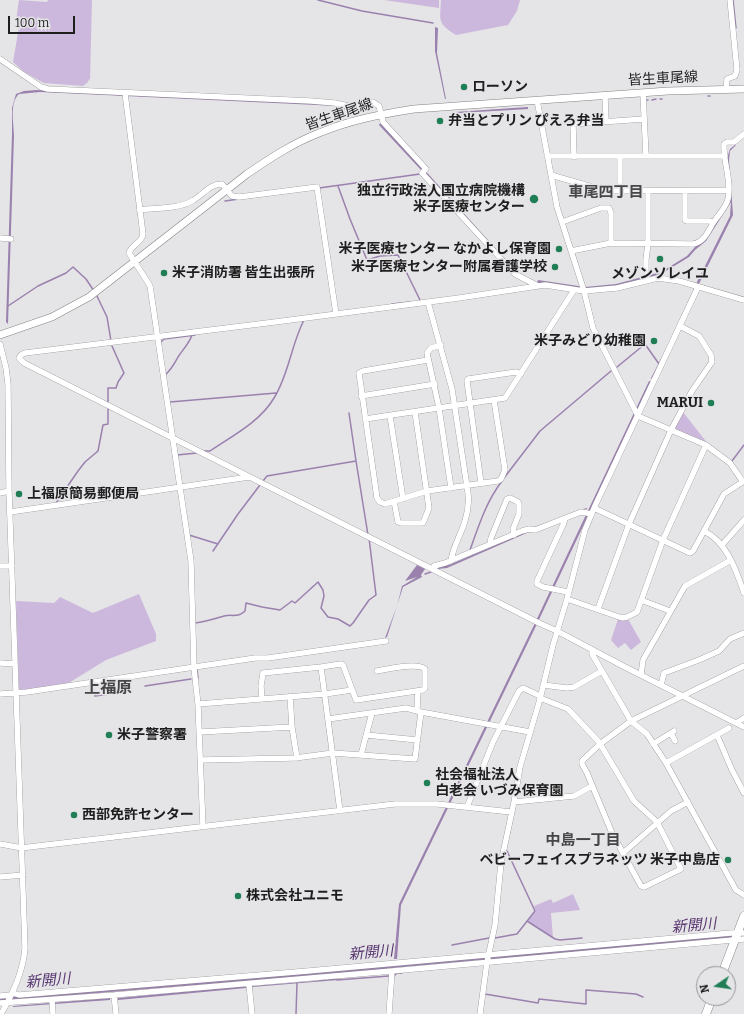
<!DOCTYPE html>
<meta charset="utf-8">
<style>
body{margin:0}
#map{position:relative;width:744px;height:1014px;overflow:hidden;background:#e5e4e7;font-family:Bitter,serif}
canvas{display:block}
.north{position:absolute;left:696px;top:966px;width:40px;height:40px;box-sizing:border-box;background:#e5e4e7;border:1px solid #969597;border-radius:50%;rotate:257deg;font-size:11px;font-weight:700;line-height:16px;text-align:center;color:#1f1e1f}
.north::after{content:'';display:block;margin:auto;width:14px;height:18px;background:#1f7e55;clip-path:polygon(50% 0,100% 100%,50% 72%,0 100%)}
.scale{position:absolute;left:8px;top:16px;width:67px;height:18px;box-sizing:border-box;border:2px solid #1f1e1f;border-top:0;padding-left:5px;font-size:12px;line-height:14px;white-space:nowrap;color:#1f1e1f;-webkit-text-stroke:3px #e5e4e7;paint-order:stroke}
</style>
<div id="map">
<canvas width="744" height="1014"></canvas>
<div class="north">N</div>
<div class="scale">100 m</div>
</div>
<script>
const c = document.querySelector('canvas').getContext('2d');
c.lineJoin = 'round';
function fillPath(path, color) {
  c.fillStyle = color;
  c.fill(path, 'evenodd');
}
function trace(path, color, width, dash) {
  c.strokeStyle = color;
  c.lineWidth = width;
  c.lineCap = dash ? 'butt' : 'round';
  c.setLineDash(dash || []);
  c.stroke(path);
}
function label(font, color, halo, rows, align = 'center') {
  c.font = font + ' Bitter,"Noto Sans JP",serif';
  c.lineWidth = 3;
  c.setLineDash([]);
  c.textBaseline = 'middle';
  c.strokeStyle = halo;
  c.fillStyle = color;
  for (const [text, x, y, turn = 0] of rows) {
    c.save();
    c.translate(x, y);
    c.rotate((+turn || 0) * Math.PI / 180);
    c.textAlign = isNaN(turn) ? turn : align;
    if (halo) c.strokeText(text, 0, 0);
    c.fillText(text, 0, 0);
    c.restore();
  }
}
const green = new Path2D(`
 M 19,0 L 47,2 L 48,0 L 92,0 L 90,80 L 89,79 L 88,82 L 83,86 L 44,83 L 24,72 L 13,62 L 20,21 L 16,21 Z
 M 383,0 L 439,0 L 439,8 L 384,0 Z
 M 441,0 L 520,0 L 517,11 L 508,25 L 456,35 C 437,23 440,21 441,0 Z
 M 683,412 L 708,444 L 676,430 L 675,427 Z
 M 139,594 L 156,634 L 156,641 L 106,660 L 67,684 L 20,691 L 19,689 L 16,601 L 54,603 L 60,597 L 93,613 Z
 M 618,619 L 625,621 L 628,619 L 641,642 L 631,650 L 625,643 L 618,648 L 611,640 Z
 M 573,894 L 580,910 L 551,913 L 553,938 L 528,921 L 536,911 L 534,906 L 551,899 L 553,903 Z`);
const water = new Path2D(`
 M 435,27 L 438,28 L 437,53 L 446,99 L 445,99 L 435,51 Z
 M 37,90 L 313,102 L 346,107 L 356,111 L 355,113 L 335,106 L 317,105 L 40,92 L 19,94 C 9,103 14,124 14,136 L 8,324 L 6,322 L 12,134 L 12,108 L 16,94 L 24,91 Z
 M 528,107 L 528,109 L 460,113 L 455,112 Z
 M 380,123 L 412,156 L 515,270 L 526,277 L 533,280 L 533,281 L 520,276 L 379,125 Z
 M 736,144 L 736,145 L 730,151 L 729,160 L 733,215 L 652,379 L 651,378 L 668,345 L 696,284 L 730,216 L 731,202 L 706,241 L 695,250 L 689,257 L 661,274 L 616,286 L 590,288 L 579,289 L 537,283 L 538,280 L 585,287 L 616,284 L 661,272 L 687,256 L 695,247 L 706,238 L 727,206 L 727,158 L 730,149 Z
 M 649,381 L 651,382 L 536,626 L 401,905 L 397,959 L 394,959 L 399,904 L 535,623 Z
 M 587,508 L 587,509 L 581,510 L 535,528 L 529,532 L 447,568 L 438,569 L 438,567 L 449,565 L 528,531 C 536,525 546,523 555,520 C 566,516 576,510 587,508 Z
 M 417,565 L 425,569 L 421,575 L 422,577 L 403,587 L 387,637 L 385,638 L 397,606 L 402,586 L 417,577 L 405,581 Z
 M 744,934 L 744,937 L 392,968 L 381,970 L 0,1001 L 0,998 Z
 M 325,979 L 326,980 L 330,979 L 338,979 L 338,980 L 252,987 L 252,986 L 315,981 Z
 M 246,986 L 246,988 L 118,1000 L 118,998 Z
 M 110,998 L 110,1000 L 13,1007 L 13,1006 Z`);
const stream = new Path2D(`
 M 318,0 L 362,11 L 433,23
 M 733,0 L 736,28
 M 708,96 L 710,96
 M 660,99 L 662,99
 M 647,100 L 648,100
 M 652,100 L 656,99
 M 338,186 L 350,219 L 367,260 L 380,256 L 398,255 L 420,300
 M 319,188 L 420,174
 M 225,201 L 239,199
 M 96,294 L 107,317 L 111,341
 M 392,304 L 410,302
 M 8,306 L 38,286 L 66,273 L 73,267 L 86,279 L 94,291
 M 161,342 L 164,339 L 195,335
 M 617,367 L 645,344 L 659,364
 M 165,375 C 172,369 174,364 178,357 C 183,349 189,344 192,335
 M 170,402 L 276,393
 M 108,403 L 108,388 L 116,388 L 118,382 L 124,373 L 112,346
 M 203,451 L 210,451 C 232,436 260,422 274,398 C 289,374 291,345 304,320
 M 177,455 L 197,453
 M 356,461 L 368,535
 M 732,461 L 744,445
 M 504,478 L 540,431 L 611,371
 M 263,481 L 267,476 L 356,461 L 349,413
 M 56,503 L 78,471 L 85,462 L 98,451 L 103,425 L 108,424 L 108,407
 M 189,535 L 218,544
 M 470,550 C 479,525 486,502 502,481
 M 213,551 L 238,514 L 260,485
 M 425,574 L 431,572
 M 195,623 C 205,622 214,619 224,616 C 232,614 238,618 245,611 L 246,603 L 262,607 L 280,610 L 292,601 L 295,603 L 318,582 L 323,590 L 324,596 L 321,608 L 328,617 L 338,619 L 350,626 L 353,623 L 369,600 L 376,595 L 369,538
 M 197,669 L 198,678
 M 92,684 L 95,696 L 117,693 L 117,690
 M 145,686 L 191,679
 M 527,921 L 555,939 L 560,940 L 582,938
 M 495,938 L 517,934 L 535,911 L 506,849
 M 452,945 L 489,938
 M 393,977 L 397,973 L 402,973
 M 337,980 L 389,976
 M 485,994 L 538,1003 L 539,999 L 586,1004 L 586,990 L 636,994 L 643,997
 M 296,1014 L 297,983`);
const minor = new Path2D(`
 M 0,59 L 41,87 L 48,89 L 311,101 L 335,103 L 353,107 L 373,102 L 379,106 L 383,122 L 426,169 L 422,173 L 515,274 L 538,286
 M 726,89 L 727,79 L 735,76 L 737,70 L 730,0
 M 125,93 L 143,234 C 142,243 131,245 129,253 L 147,281 L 150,286 L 191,561 L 194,668 L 198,704 L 203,827
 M 643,93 L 646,156
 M 605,96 L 606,121
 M 537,100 L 557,207 L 584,291 L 593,328 L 638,416 L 706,445 L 730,463 L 743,482
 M 547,156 L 725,156
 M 574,157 L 573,124 L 644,119
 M 620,157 L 620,191
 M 551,175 L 606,191 L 728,190
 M 685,191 L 685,220 L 687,221 L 710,221 L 713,223
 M 139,210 C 156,208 178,209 192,201 C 203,195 209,184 222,184 L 232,196 L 239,197 L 317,187 L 336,314
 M 562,222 L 601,208 L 609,208 L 611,213 L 611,243
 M 0,238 L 11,239
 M 571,251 L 611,243 L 693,244 C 704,242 708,232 713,223 C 718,215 726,208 728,199 C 732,181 723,162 724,144 L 727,142 L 734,142 L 744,134
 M 646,280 L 646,259 L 648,244 L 648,191
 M 744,300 L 679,281 L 658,278 L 617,288 L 584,291 L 545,285 L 538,286 L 459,298 L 275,322 L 25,353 L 21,355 L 19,358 L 24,363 L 539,623 L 557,631 L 623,666 L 744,727
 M 428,302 L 452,389 L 468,493 C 469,502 468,512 465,521 C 461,535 453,546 451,561
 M 0,344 L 6,368 L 8,384 L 9,491 L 25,948 C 23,972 13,993 1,1014
 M 441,345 L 431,348 L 427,353 L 439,408 L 451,488
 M 428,360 L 363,371 L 359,373 L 377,498 L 380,502 L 385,504 L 427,491 L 498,481 L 501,479 L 505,470 L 494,400
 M 361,396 L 435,384
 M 390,416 L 403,499
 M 365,419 L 505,398 L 574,290
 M 481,483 L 467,381 L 468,379 L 516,372 L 521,374
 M 0,493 L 9,491
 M 394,501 L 398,522 L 401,523 L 423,523 L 429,508 L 415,412
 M 594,508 L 690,553 L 693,551 L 724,494 L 744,481
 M 10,512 L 249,477
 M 565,519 L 563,525 L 537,581 L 537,584 L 543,587 L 568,592
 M 704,531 C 727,542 736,570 744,593
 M 490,544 L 491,538 L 507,499 L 510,498 L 518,502 L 519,504 L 519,514 L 513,529 L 514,535
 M 722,545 L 744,520
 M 0,566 L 12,566
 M 432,569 L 434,566 L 445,563 L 522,531 L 529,529 L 535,530 L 581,512 L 592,514
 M 567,599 L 622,618 L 627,617 L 637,612 L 663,540 L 706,445
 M 641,600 L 670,611
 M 598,609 L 629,524 L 671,430 L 692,391 L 712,362 L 711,355 L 699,336 L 680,326
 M 592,650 L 592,654 L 602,671 L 631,721 L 647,734 L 666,763 L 736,890 L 744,895
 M 0,663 L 15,664
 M 321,667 L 341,664 L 343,665 L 356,700 L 423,690 L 425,688 L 425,669 C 417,662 388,669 377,671
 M 641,675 L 643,660 L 685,586 L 731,560
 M 543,685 L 567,688 L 574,687 L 602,671
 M 661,685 L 664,673 L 699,660 L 719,651 L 730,639 L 744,633
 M 0,694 L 27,692 L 255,658 L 268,658 L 386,641
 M 290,696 L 292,727
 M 540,698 L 568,709 L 599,742 L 634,801 L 657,822 L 681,869 L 644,887 L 641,886 L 612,833 L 587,773 L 582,764 L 582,761 L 600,744 L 631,721 L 744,666
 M 262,699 L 261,686 L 263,673 L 321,667 L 340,811
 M 198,704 L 325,694 L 352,690
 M 417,710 L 418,691
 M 328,719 L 406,708 L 421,712 L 530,732
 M 736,723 L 744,718
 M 200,732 L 292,727 L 297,758
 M 671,733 L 675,741
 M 366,735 L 418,740
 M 717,735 L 732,770 L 744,793
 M 653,744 L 674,731
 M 361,755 L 372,713
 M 201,760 L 295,758 L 333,753 L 415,759 L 421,712
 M 666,763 L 729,728
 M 514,802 L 574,796 L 592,786
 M 467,807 L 493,742 L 519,691 L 523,688 L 540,696
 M 0,844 L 22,848 L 29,847 L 395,804 L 437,804 L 511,812
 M 623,853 L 671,811 L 688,802
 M 0,877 L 23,875
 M 249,984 L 252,1014
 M 13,993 L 19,995 L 308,971 L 731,933 L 744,933
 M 114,995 L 116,1014
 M 0,996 L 11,995
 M 52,1000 L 53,1014
 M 0,1003 L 114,995 L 392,971 L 744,939
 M 389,1014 L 392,971
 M 480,1014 L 487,962 L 495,925 L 501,863 L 514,802 L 520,767 L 540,699 L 553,645 L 567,599 L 585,530 L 594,508 L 698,287`);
const major = new Path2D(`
 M 0,335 L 52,317 L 89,297 L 247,174 C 269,159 293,143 319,133 C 350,120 382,114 414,109 L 668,91 L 744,89`);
const highway = new Path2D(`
 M 722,974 L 744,916
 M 706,1014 L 712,998`);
const markers = [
 [464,87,4,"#1f7e55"],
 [440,121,4,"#1f7e55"],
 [534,199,5,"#1f7e55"],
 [559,249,4,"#1f7e55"],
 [660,259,4,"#1f7e55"],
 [555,267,4,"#1f7e55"],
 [164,273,4,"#1f7e55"],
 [654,341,4,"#1f7e55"],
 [711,403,4,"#1f7e55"],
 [19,494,4,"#1f7e55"],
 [109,735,4,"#1f7e55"],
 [427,783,4,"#1f7e55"],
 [74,815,4,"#1f7e55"],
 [728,860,4,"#1f7e55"],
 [238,896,4,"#1f7e55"]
];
const streetNames = [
 ["皆生車尾線",663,79,-3],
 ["皆生車尾線",339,115,-19]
];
const poiNames = [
 ["ローソン",472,87],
 ["弁当とプリン ぴえろ弁当",448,121],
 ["独立行政法人国立病院機構",525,191,"right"],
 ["米子医療センター",525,207,"right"],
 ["米子医療センター なかよし保育園",551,249,"right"],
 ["米子医療センター附属看護学校",547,267,"right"],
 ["米子消防署 皆生出張所",172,273],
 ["メゾンソレイユ",660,274,"center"],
 ["米子みどり幼稚園",646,341,"right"],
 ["MARUI",703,403,"right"],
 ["上福原簡易郵便局",27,494],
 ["米子警察署",117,735],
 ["社会福祉法人",435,775],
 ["白老会 いづみ保育園",435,791],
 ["西部免許センター",82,815],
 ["ベビーフェイスプラネッツ 米子中島店",720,860,"right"],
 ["株式会社ユニモ",246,896]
];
const neighbourhoodNames = [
 ["車尾四丁目",606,193],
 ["中島一丁目",583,841]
];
const waterNames = [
 ["新開川",694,926,-5],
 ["新開川",371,953,-5],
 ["新開川",48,981,-5]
];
const quarterNames = [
 ["上福原",108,689]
];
fillPath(green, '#ccb8dc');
fillPath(water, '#9a81ae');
trace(stream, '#9a81ae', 1.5);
trace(minor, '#838284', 6);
trace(major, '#838284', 8);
trace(highway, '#838284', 9);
trace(minor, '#fff', 5.5);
trace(major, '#fff', 7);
trace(highway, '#fff', 8);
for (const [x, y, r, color] of markers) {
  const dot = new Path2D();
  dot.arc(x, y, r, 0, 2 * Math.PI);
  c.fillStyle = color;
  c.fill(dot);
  trace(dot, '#e5e4e7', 1.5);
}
label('14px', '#1f1e1f', '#e5e4e7', streetNames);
label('bold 14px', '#1f1e1f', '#e5e4e7', poiNames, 'left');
label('bold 15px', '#464548', '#e5e4e7', neighbourhoodNames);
label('italic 15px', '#593771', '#e5e4e7', waterNames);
label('bold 16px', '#464548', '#e5e4e7', quarterNames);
</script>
